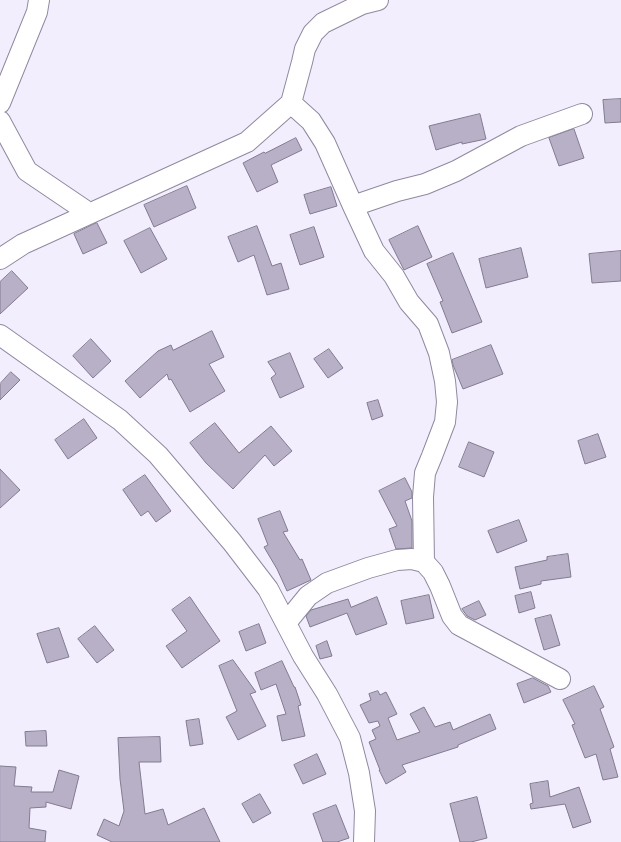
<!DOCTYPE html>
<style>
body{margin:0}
canvas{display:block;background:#f3eefd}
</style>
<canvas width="621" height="842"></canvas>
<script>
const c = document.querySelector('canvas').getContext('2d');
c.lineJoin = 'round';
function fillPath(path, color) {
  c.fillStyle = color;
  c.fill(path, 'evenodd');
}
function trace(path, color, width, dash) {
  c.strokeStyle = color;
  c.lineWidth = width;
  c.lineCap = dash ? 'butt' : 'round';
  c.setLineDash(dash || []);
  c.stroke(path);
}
const building = new Path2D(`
 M 621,99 L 621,122 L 605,123 L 603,100 Z
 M 480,114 L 486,139 L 462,144 L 462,142 L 436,150 L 429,126 L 441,123 Z
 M 574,129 L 584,158 L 559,166 L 549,138 Z
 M 296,138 L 302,150 L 271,165 L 278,182 L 257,192 L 243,163 L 264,152 L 265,153 Z
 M 187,186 L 196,208 L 154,227 L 144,205 Z
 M 331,187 L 337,206 L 310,214 L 304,195 Z
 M 97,223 L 107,243 L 83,254 L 74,234 Z
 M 257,226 L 272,266 L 281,263 L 289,289 L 267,295 L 254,255 L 238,262 L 228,237 Z
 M 418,226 L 432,257 L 404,270 L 389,240 Z
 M 314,227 L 324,257 L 300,265 L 290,235 Z
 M 150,228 L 167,259 L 141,273 L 124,241 Z
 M 521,248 L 528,277 L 486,288 L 479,259 Z
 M 621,251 L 621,281 L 592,283 L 589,254 Z
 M 453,253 L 482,322 L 452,333 L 440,302 L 443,301 L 427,264 Z
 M 12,271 L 28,288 L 0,314 L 0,282 Z
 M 212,331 L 224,357 L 209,364 L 225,391 L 190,412 L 171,379 L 169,380 L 167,374 L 140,398 L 125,381 L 158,351 L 171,345 L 173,350 Z
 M 91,339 L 111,361 L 93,378 L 73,356 Z
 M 491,345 L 503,374 L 463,389 L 453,365 L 452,360 Z
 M 329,349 L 343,368 L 328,378 L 314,359 Z
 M 290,353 L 304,387 L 280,398 L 271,378 L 276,374 L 268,362 Z
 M 11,372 L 20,380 L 0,400 L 0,384 Z
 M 378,400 L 383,416 L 372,420 L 367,403 Z
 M 84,419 L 97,438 L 68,459 L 55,440 Z
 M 215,423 L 239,453 L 271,426 L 292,451 L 274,466 L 265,455 L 233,489 L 206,463 L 190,443 Z
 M 598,434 L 606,457 L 585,464 L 578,441 Z
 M 469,442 L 494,452 L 484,477 L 459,467 Z
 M 0,469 L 20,490 L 0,508 Z
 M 145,475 L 171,511 L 156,522 L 148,511 L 141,516 L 123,490 Z
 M 405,478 L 412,492 L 412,498 L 405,501 L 412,521 L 412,548 L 396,549 L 389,529 L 397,526 L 379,491 Z
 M 280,511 L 288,531 L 283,532 L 300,560 L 302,559 L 311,580 L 287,591 L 277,569 L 264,547 L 268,545 L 258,519 Z
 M 519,520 L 527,541 L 497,553 L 488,531 Z
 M 568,554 L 571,577 L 541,581 L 541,584 L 520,589 L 515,567 L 547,560 L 547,557 Z
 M 531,592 L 535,608 L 519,613 L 515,596 Z
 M 429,595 L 434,618 L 406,624 L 401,601 Z
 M 190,597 L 220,641 L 182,668 L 166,646 L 187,631 L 172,610 Z
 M 377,597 L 387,624 L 356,635 L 347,613 L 310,627 L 306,616 L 311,610 L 348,599 L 351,607 Z
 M 479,601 L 486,615 L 475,620 L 467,616 L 462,609 Z
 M 551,615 L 560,645 L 544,650 L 535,619 Z
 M 259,624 L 266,643 L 246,651 L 239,632 Z
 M 95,626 L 114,650 L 97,663 L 78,639 Z
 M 59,628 L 69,657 L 47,663 L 37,634 Z
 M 327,641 L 332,656 L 320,659 L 316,646 Z
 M 233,660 L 256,692 L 250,694 L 266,726 L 238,740 L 226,717 L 237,711 L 219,666 Z
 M 282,661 L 294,687 L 295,687 L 301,705 L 298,706 L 305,736 L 282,741 L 277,716 L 286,714 L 276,684 L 261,690 L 255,673 Z
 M 533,678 L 548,686 L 551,692 L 524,703 L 517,684 Z
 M 594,686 L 604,707 L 600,709 L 614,747 L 610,749 L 618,777 L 603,780 L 596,754 L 585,758 L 572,725 L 575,724 L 563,700 Z
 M 378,691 L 380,695 L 386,692 L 397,714 L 388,718 L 397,740 L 420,732 L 410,714 L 424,707 L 435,727 L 450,722 L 453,730 L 490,714 L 496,729 L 458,745 L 458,747 L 402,765 L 406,772 L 386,784 L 379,770 L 380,770 L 369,742 L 376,739 L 372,730 L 380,726 L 378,721 L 369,723 L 360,705 L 371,700 L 369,694 Z
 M 199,719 L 203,744 L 190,746 L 186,721 Z
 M 46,731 L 47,746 L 26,746 L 25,732 Z
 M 160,737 L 161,762 L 139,762 L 145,814 L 163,809 L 168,825 L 204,808 L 220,842 L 112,842 L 97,835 L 104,819 L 119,826 L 124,811 L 120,779 L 118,738 Z
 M 317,754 L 326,774 L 303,784 L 294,765 Z
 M 0,766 L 16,767 L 14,786 L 32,787 L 31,792 L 53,792 L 59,770 L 79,776 L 71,809 L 46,802 L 46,807 L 30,808 L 29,828 L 46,831 L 45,842 L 0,842 Z
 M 548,781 L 550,797 L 579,787 L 591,822 L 573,828 L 565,804 L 531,809 L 530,804 L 533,803 L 530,784 Z
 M 260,794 L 271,813 L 253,823 L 242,804 Z
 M 477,797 L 487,838 L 471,842 L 460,842 L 450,804 Z
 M 336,805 L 349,838 L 337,842 L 323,842 L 313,814 Z`);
const minor = new Path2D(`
 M 0,103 L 37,12 L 39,0
 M 291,103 L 311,121 L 325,143 L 353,206 L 374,251 L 394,276 L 409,302 L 428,324 L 439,353 L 445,381 L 447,402 L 445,422 L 432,456 L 425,473 L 423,497 L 424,562
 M 0,121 L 27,171 L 89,213
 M 353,206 L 397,191 L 425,184 L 456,171 L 521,136 L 582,114
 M 0,259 L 23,244 L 247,142 L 291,103 L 302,62 L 305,49 L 313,33 L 323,23 L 362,4 L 378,0
 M 0,335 L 120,420 L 158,455 L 232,542 L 268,589 L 303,656 L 327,694 L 350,738 L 359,773 L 365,811 L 364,842
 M 286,623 L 308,596 L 327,583 L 368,568 L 397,560 L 412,559 L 424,562 L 433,572 L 440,586 L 452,616 L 459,625 L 560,679`);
fillPath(building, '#b8b0c7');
trace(building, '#827b91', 1);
trace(minor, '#90899f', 22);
trace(minor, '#fff', 20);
</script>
